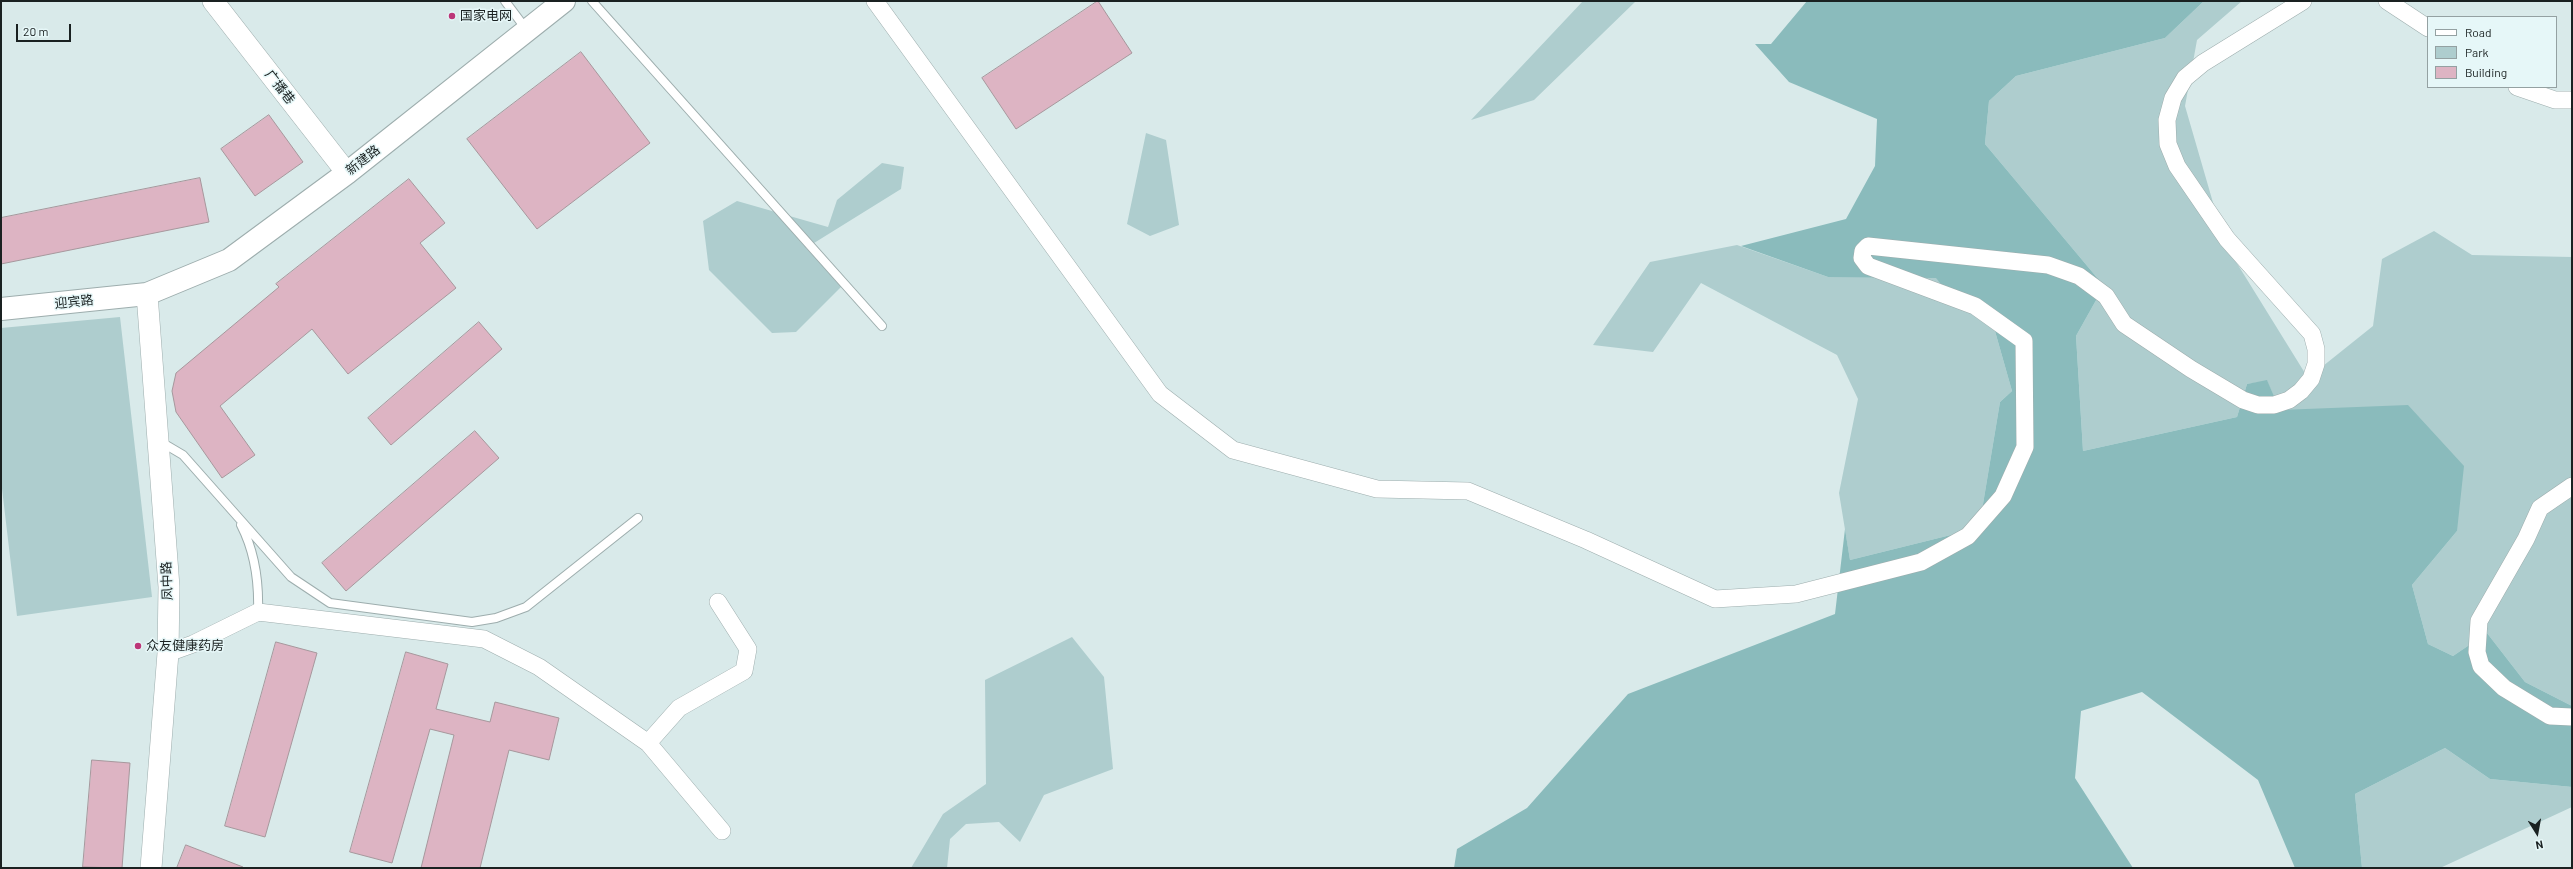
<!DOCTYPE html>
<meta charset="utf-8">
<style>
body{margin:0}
#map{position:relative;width:2573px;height:869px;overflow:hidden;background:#d9eaea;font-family:Barlow,sans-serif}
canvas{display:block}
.frame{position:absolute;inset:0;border:2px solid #1a2121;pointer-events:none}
.legend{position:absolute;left:2427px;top:16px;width:130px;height:72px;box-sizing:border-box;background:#e6f7f8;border:1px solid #94a1a2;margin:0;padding:5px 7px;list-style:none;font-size:12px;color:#1a2121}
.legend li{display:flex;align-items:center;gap:8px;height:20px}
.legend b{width:20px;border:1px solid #94a1a2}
.north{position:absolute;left:2517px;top:813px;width:40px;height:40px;-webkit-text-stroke:3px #e6f7f8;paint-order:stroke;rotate:169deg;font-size:11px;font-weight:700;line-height:16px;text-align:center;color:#1a2121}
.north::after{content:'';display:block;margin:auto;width:14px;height:18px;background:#1a2121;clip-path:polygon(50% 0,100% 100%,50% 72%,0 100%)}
.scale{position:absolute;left:16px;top:24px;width:55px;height:18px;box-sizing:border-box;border:2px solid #1a2121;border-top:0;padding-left:5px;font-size:12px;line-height:14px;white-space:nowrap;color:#1a2121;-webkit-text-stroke:3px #e6f7f8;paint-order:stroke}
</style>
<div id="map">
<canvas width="2573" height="869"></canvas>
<div class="frame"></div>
<ul class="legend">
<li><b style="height:5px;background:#fff"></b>Road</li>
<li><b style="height:11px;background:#aecdce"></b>Park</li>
<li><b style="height:11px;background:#ddb4c3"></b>Building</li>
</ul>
<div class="north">N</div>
<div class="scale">20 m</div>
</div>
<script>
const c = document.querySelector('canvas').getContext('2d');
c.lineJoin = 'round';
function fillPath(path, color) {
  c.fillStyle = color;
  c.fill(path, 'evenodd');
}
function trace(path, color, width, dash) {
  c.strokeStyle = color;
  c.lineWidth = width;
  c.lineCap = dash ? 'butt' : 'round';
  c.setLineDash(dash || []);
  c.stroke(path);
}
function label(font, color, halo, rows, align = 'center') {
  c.font = font + ' Barlow,"Noto Sans SC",sans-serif';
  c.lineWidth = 3;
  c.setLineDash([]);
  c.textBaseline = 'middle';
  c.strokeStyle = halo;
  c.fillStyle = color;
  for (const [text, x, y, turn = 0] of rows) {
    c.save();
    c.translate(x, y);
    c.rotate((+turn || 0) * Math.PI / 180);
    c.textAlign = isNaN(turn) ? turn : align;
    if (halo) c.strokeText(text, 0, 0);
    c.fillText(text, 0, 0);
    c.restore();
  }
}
const green = new Path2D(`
 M 1583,1 L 1636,1 L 1534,100 L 1471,120 Z
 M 2204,1 L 2242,1 L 2197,40 L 2185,106 L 2225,244 L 2308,378 L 2373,326 L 2382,259 L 2434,231 L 2472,255 L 2572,257 L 2572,706 L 2525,682 L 2487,633 L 2453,656 L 2428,644 L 2412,585 L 2457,531 L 2280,410 L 2267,381 L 2247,384 L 2237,417 L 2083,451 L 2076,336 L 2104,286 L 1985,144 L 1989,101 L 2016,76 L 2165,38 Z
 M 1146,133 L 1166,140 L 1179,225 L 1150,236 L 1127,224 Z
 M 882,163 L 904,167 L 901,189 L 806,248 L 843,285 L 796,332 L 772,333 L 709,270 L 703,221 L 737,201 L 828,227 L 837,200 Z
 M 1737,245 L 1828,277 L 1936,277 L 1955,302 L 1991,317 L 2012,391 L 2000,402 L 1979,528 L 1850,560 L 1839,493 L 1858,399 L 1837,355 L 1701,283 L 1653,352 L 1593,345 L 1650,262 Z
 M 120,317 L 152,597 L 17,616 L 1,480 L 1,328 Z
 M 1072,637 L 1104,677 L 1113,769 L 1044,795 L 1020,842 L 999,822 L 966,824 L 950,839 L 947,868 L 911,868 L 943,814 L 986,784 L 985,680 Z
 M 2445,748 L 2490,779 L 2572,787 L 2572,807 L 2440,868 L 2362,868 L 2355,794 Z`);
const forest = new Path2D(`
 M 1807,1 L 2204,1 L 2165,38 L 2016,76 L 1989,101 L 1985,144 L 2104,286 L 2076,336 L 2083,451 L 2237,417 L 2247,384 L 2267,380 L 2280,410 L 2408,405 L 2464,466 L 2457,531 L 2412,585 L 2428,644 L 2453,656 L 2487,633 L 2525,682 L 2572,706 L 2572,787 L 2490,779 L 2445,748 L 2355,794 L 2362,868 L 2295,868 L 2258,780 L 2142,692 L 2081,711 L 2075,778 L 2133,868 L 1454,868 L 1457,849 L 1527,808 L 1628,694 L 1835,614 L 1845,529 L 1850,560 L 1979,528 L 2000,402 L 2012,391 L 1991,317 L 1955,302 L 1936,278 L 1828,277 L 1741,246 L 1846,219 L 1875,166 L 1877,119 L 1789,82 L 1755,44 L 1771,44 Z`);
const building = new Path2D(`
 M 1098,1 L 1132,53 L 1016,129 L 982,78 Z
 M 581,52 L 650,143 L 537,229 L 467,139 Z
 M 269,115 L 303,162 L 255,196 L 221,149 Z
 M 200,178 L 209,222 L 1,264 L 1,218 Z
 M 409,179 L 445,223 L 420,243 L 456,288 L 348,374 L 312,329 L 220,406 L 255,455 L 222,478 L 176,412 L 172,391 L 176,373 L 279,287 L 276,284 Z
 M 479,322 L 502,349 L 391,445 L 368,418 Z
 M 475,431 L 499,458 L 346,591 L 322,563 Z
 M 276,642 L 317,653 L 265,837 L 225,826 Z
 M 406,652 L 448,664 L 436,709 L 490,722 L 495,702 L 559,718 L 549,760 L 509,750 L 480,868 L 421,868 L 454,735 L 430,729 L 392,863 L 350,852 Z
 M 92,760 L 130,763 L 122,868 L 83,867 Z
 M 186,845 L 243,867 L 243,868 L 177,868 Z`);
const service = new Path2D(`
 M 505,1 L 526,29
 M 592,1 L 882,326
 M 161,442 L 183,455 L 291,577 L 330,603 L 472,622 L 496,618 L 526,607 L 638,518
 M 241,525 C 255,552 259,582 258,612`);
const minor = new Path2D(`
 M 875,1 L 1160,394 L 1233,450 L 1377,489 L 1468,491 L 1586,540 L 1715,599 L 1796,594 L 1921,562 L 1968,536 L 2003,496 L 2025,447 L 2024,341 L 1975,306 L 1868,266 L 1862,258 L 1863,251 L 1868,246 L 2048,265 L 2079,276 L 2106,296 L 2124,324 L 2191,369 L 2243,400 L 2258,405 L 2274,405 L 2289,400 L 2301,391 L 2311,379 L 2316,364 L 2316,349 L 2312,334 L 2227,239 L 2177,166 L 2168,144 L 2167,120 L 2173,98 L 2185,78 L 2203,63 L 2303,1
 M 2387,1 L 2428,28
 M 2517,87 L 2555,100 L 2572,100
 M 2572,486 L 2540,508 L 2526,539 L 2479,621 L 2477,652 L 2481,666 L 2504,688 L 2550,716 L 2572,717
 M 168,653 L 193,644 L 258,612 L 484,639 L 539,667 L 648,743 L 722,831
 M 648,743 L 679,708 L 744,671 L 748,649 L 718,602`);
const tertiary = new Path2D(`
 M 213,1 L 347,173
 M 147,294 L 169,587 L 168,653 L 151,868`);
const secondary = new Path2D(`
 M 1,309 L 147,294 L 229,260 L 347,173 L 564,1`);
const markers = [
 [452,16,4,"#bc3678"],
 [138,646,4,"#bc3678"]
];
const poiNames = [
 ["国家电网",460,16],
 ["众友健康药房",146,646]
];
const streetNames = [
 ["广播巷",280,87,52],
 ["新建路",363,160,-38],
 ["迎宾路",74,302,-6],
 ["凤中路",167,581,-92]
];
fillPath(green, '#aecdce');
fillPath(forest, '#8abbbc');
fillPath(building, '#ddb4c3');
trace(building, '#a6979c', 1);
trace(service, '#9dadad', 10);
trace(minor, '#9dadad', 18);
trace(tertiary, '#9dadad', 22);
trace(secondary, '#9dadad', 24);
trace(service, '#fff', 8);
trace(minor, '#fff', 17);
trace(tertiary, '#fff', 21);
trace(secondary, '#fff', 22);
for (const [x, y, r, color] of markers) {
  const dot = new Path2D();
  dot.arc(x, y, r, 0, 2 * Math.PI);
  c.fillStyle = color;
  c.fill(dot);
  trace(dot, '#e6f7f8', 1.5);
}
label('13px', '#1a2121', '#e6f7f8', poiNames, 'left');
label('13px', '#1a2121', '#e6f7f8', streetNames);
</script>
